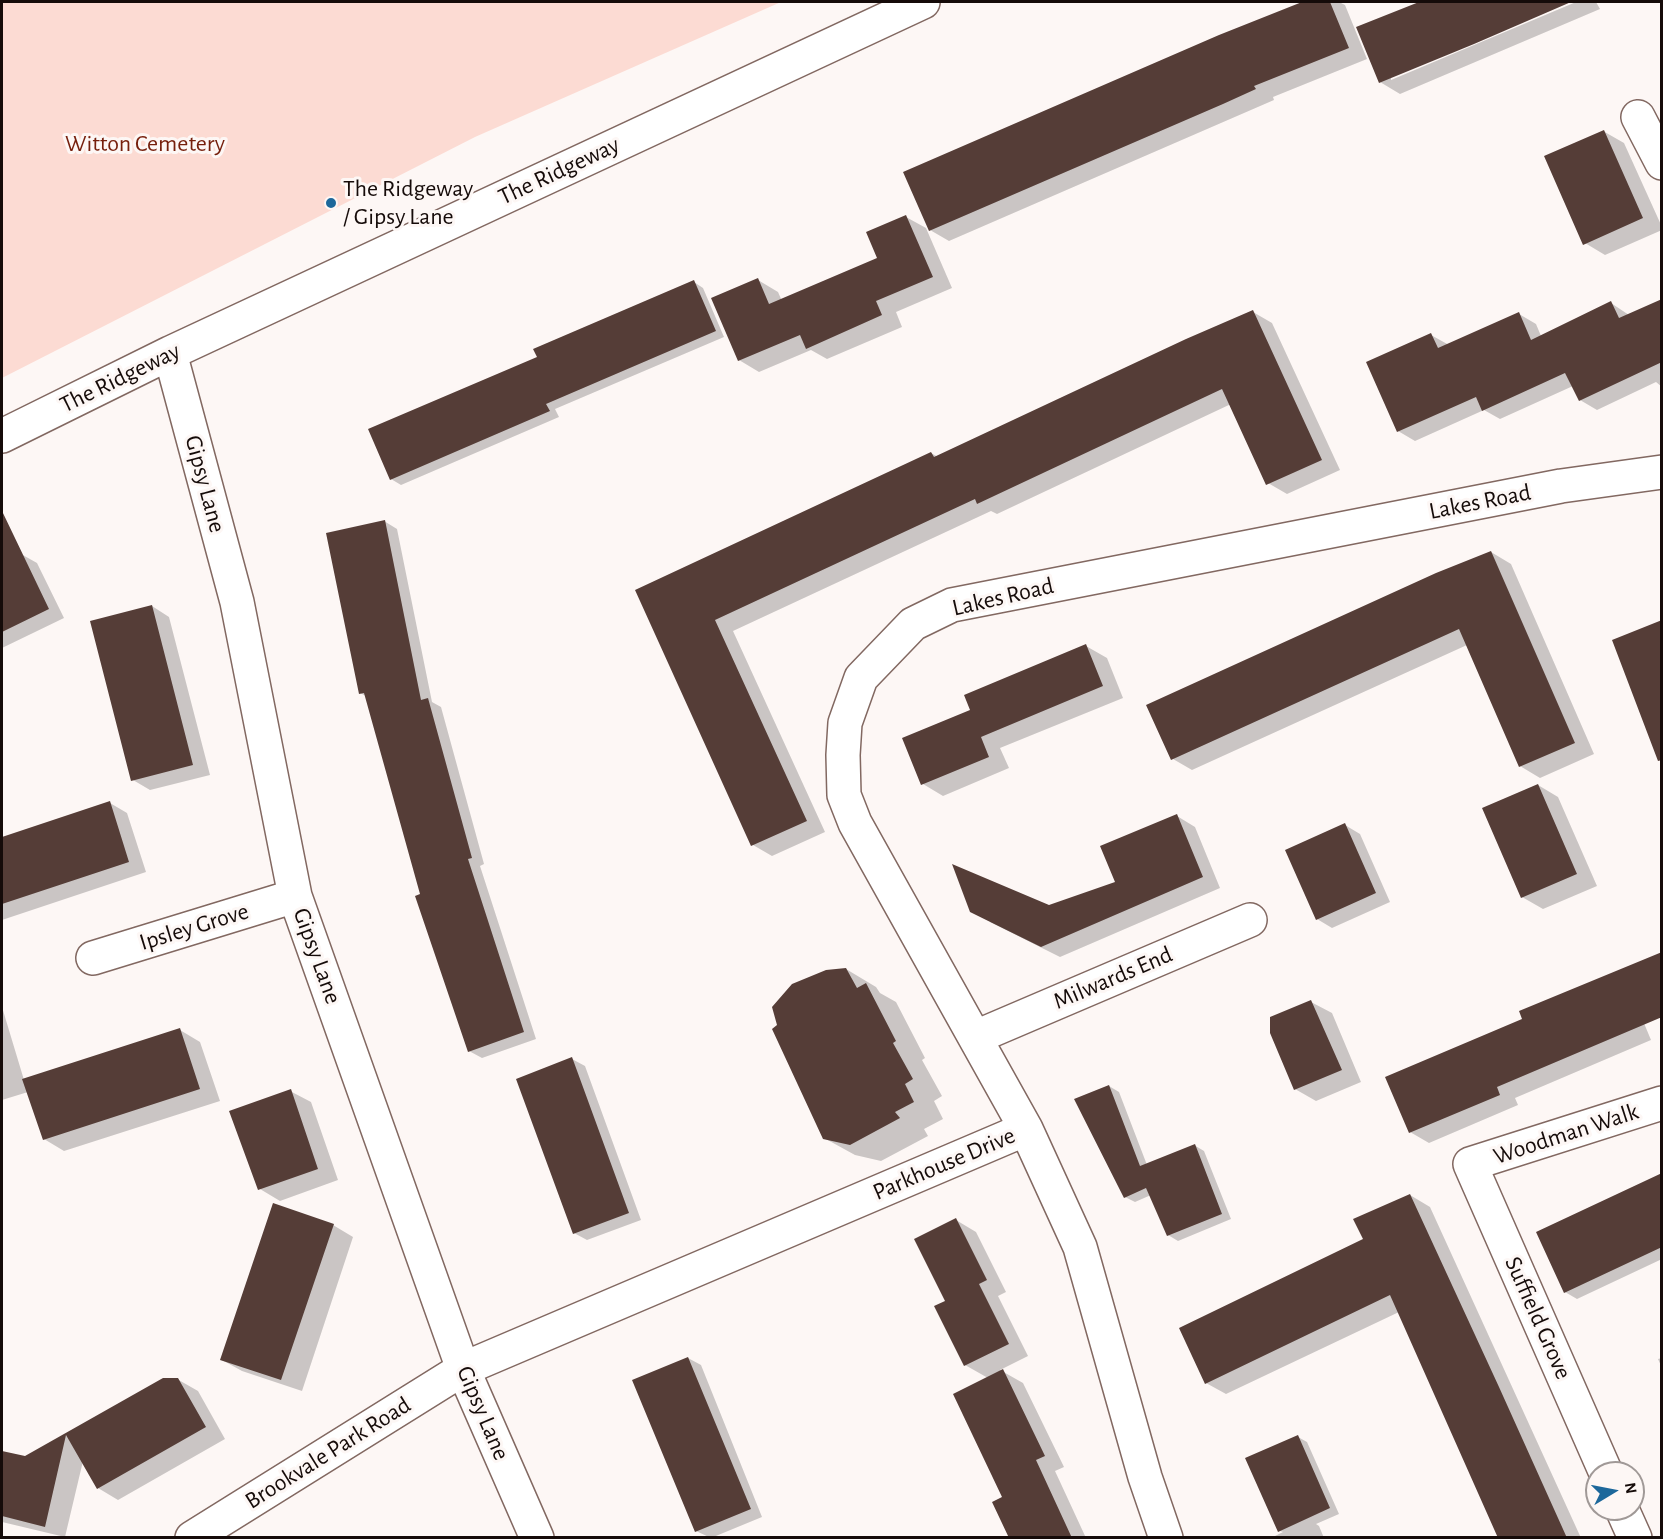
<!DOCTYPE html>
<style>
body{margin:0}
#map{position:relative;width:1663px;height:1539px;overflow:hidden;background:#fdf7f5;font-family:"Alegreya Sans",sans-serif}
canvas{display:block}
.frame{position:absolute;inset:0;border:3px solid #150b09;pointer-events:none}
.north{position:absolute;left:1585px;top:1461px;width:60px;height:60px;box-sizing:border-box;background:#fdf7f5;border:2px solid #a09997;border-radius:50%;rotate:80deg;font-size:16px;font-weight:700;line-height:24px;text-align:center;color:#150b09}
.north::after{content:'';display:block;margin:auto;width:21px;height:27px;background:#1d689b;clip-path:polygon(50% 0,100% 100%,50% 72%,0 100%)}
</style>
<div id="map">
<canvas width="1663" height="1539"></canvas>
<div class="frame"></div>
<div class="north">N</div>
</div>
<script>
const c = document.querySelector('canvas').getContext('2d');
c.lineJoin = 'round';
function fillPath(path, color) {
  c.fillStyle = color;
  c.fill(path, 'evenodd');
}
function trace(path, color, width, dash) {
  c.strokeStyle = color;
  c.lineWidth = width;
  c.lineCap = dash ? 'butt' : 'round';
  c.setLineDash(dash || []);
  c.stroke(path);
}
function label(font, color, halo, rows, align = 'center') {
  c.font = font + ' "Alegreya Sans",sans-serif';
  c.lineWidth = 6;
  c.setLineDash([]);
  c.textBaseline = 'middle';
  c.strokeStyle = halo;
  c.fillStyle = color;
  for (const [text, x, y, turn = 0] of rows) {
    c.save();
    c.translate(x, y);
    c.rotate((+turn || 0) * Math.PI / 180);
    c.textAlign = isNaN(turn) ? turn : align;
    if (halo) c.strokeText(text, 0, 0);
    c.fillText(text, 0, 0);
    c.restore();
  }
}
const green = new Path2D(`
 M 2,2 L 781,2 L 475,137 L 2,378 Z`);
const shadow = new Path2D(`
 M 1306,2 L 1339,2 L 1345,5 L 1367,59 L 1273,97 L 1274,100 L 949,241 L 930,230 L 1220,36 Z
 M 1423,2 L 1568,2 L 1391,76 L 1391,80 L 1576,2 L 1596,2 L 1600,9 L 1400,94 L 1380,82 L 1358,28 Z
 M 1603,131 L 1624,143 L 1662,227 L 1662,230 L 1605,255 L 1585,243 Z
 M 906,217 L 926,228 L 952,288 L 896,312 L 902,327 L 827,359 L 811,350 L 759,372 L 739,360 L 758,280 L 778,292 L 782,301 L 879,259 Z
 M 694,282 L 703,288 L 724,337 L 555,409 L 559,417 L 401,485 L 391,479 Z
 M 1662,300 L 1662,387 L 1656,382 L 1597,410 L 1580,400 L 1573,386 L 1500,419 L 1484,410 L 1415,441 L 1398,431 L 1431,335 L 1449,345 L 1519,314 L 1536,324 L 1541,336 L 1611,303 L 1629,315 Z
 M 1253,312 L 1272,323 L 1340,470 L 1287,494 L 1268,483 L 1231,404 L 997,514 L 991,511 L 733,631 L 825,832 L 772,856 L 753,845 L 637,591 L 931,453 L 938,457 Z
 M 384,521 L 397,529 L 432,702 L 441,707 L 484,864 L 480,866 L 536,1039 L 482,1058 L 469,1051 L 421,895 L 366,696 L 360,693 Z
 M 1491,552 L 1511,564 L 1594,754 L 1540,778 L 1520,766 L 1467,645 L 1192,770 L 1173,759 Z
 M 21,554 L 37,563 L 64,618 L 2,648 L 2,563 Z
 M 152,606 L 169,617 L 210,775 L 150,790 L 133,780 Z
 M 1086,646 L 1107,658 L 1123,698 L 1000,748 L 1009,768 L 943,796 L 923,784 L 972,711 Z
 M 1538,785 L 1558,797 L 1597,886 L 1543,909 L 1522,897 Z
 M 110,803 L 127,813 L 146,872 L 2,920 L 2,838 Z
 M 1177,816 L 1195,827 L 1220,888 L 1060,957 L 990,922 L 1049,907 L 1117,883 Z
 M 1345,825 L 1360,834 L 1390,902 L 1332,928 L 1317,919 Z
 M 846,969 L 876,987 L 880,993 L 896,1002 L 925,1058 L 922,1060 L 942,1096 L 934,1101 L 943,1119 L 924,1129 L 928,1136 L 881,1161 L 855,1155 L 824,1138 Z
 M 1311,1002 L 1332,1013 L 1361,1082 L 1316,1101 L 1295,1089 Z
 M 2,1007 L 24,1080 L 180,1030 L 200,1042 L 220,1101 L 64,1151 L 44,1139 L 28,1092 L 2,1100 Z
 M 1641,1016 L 1651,1040 L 1515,1098 L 1518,1105 L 1429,1143 L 1410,1132 L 1387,1077 Z
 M 572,1059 L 585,1066 L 641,1220 L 587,1240 L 574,1233 Z
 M 1109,1086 L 1119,1092 L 1147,1165 L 1194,1145 L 1204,1151 L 1231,1219 L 1178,1241 L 1168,1235 L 1151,1195 L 1135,1202 L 1125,1197 Z
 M 290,1091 L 311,1102 L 338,1180 L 280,1201 L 260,1189 Z
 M 1662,1174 L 1662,1259 L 1577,1299 L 1565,1292 Z
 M 1410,1195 L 1430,1207 L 1581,1538 L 1500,1538 L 1399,1312 L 1226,1394 L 1206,1383 L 1365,1240 Z
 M 956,1220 L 976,1232 L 1006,1292 L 998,1296 L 1028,1356 L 1000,1370 L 1023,1383 L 1064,1467 L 1055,1471 L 1086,1538 L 1011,1538 L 988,1378 L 965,1365 L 936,1307 L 947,1301 Z
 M 333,1225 L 353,1237 L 302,1391 L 242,1371 L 222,1360 Z
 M 688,1358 L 701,1365 L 762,1517 L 711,1538 L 696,1531 Z
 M 1662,1358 L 1662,1368 L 1658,1359 Z
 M 163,1379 L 177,1379 L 198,1391 L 225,1439 L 118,1500 L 98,1488 L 83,1461 L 65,1537 L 2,1522 L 2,1452 L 26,1458 Z
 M 1298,1437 L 1307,1442 L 1339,1514 L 1316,1524 L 1319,1526 L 1324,1538 L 1271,1538 L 1283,1532 L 1280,1531 Z`);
const building = new Path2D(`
 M 1302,2 L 1330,2 L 1349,48 L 1254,86 L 1256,89 L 1223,104 L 929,231 L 903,172 L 1219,35 Z
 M 1419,2 L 1571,2 L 1474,44 L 1379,83 L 1356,27 Z
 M 1604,130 L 1643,218 L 1583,245 L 1544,156 Z
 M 906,215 L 933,277 L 876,301 L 882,315 L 806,349 L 800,335 L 738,361 L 711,298 L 758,278 L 769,304 L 877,258 L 866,232 Z
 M 694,280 L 716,331 L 546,404 L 550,411 L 390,480 L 368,429 L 537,357 L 533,349 Z
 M 1662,299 L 1662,362 L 1579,401 L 1565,373 L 1482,411 L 1476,397 L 1397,432 L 1366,362 L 1431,333 L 1438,348 L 1519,312 L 1531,340 L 1611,301 L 1619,318 Z
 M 1253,310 L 1322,460 L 1266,485 L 1222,389 L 977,504 L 975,499 L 715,620 L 807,821 L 751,846 L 635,590 L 931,452 L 934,457 L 1186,339 Z
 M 2,511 L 49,609 L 2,632 Z
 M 385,520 L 421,700 L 428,698 L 472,858 L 468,859 L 524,1032 L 468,1052 L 415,896 L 420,894 L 364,693 L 359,694 L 326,533 Z
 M 1491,551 L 1575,743 L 1519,767 L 1459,629 L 1171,760 L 1146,705 L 1436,573 Z
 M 152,605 L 193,765 L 131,781 L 90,621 Z
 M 1662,620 L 1662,760 L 1658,761 L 1612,640 Z
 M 1086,644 L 1103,686 L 981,737 L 989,757 L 921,785 L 902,738 L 970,710 L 964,695 Z
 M 1538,784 L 1577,874 L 1521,898 L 1482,808 Z
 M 110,801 L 129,862 L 2,904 L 2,837 Z
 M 1177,814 L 1203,877 L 1041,947 L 970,912 L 952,864 L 1049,905 L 1115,882 L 1100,846 Z
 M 1345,823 L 1376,893 L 1316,920 L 1285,850 Z
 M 1662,952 L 1662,1017 L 1497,1087 L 1500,1095 L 1409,1133 L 1385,1077 L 1522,1019 L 1519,1011 Z
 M 846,968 L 857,988 L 866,983 L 896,1041 L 893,1043 L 913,1079 L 905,1084 L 914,1102 L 895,1112 L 900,1118 L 850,1145 L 823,1139 L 772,1029 L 777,1025 L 772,1007 L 792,984 L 826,970 Z
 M 1311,1000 L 1342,1070 L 1294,1090 L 1270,1033 L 1270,1017 Z
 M 180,1028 L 200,1089 L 43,1140 L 22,1079 Z
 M 572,1057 L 629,1213 L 573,1234 L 516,1079 Z
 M 1109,1085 L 1140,1166 L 1195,1144 L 1222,1214 L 1167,1236 L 1146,1188 L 1124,1198 L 1074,1099 Z
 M 291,1089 L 318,1169 L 258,1190 L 229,1111 Z
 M 1662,1173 L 1662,1247 L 1564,1293 L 1536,1232 Z
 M 1410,1194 L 1499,1387 L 1567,1538 L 1498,1538 L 1390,1295 L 1205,1384 L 1179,1328 L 1363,1239 L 1353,1219 Z
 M 273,1203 L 334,1224 L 281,1380 L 220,1360 Z
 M 956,1218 L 987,1280 L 979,1284 L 1009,1344 L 964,1366 L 934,1306 L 945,1301 L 914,1239 Z
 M 688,1357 L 751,1509 L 695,1532 L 632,1380 Z
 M 1003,1369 L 1045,1456 L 1036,1460 L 1072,1538 L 1009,1538 L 992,1502 L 1002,1497 L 953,1394 Z
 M 163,1378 L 178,1378 L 206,1427 L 97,1489 L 66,1435 L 45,1527 L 2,1516 L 2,1451 L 25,1456 Z
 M 1298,1435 L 1330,1508 L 1278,1532 L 1245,1458 Z`);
const street = new Path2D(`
 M 1638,117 L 1662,163
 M 170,353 L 237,602 L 295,896 L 463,1369 L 537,1538
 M 2,436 L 170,353 L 923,2
 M 93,958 L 295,896
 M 976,1037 L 1250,920
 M 1026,1129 L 855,823 L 844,795 L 843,755 L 845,723 L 861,678 L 913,624 L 952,605 L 1561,486 L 1662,472
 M 1606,1473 L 1470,1164 L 1662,1103
 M 1622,1509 L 1635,1538
 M 192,1538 L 463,1369 L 1026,1129 L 1080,1247 L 1145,1477 L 1166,1538`);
const markers = [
 [331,203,6,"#1d689b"]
];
const parkNames = [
 ["Witton Cemetery",145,144]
];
const streetNames = [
 ["The Ridgeway",559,171,-25],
 ["The Ridgeway",120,378,-26],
 ["Gipsy Lane",205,484,75],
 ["Lakes Road",1480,502,-11],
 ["Lakes Road",1003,597,-13],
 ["Ipsley Grove",194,927,-17],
 ["Gipsy Lane",317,956,70],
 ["Milwards End",1113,978,-23],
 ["Woodman Walk",1566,1134,-18],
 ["Parkhouse Drive",944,1164,-23],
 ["Suffield Grove",1538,1318,66],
 ["Gipsy Lane",483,1413,67],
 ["Brookvale Park Road",328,1453,-32]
];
const poiNames = [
 ["The Ridgeway",343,189],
 ["/ Gipsy Lane",343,217]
];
fillPath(green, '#fcdbd3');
fillPath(shadow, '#0003');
fillPath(building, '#553d37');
trace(street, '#826861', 36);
trace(street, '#fff', 33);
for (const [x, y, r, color] of markers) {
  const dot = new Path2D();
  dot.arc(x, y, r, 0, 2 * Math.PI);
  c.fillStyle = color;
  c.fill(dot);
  trace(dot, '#fdf7f5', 2);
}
label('24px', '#761f0c', '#fdf7f5', parkNames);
label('24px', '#150b09', '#fdf7f5', streetNames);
label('24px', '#150b09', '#fdf7f5', poiNames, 'left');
</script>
